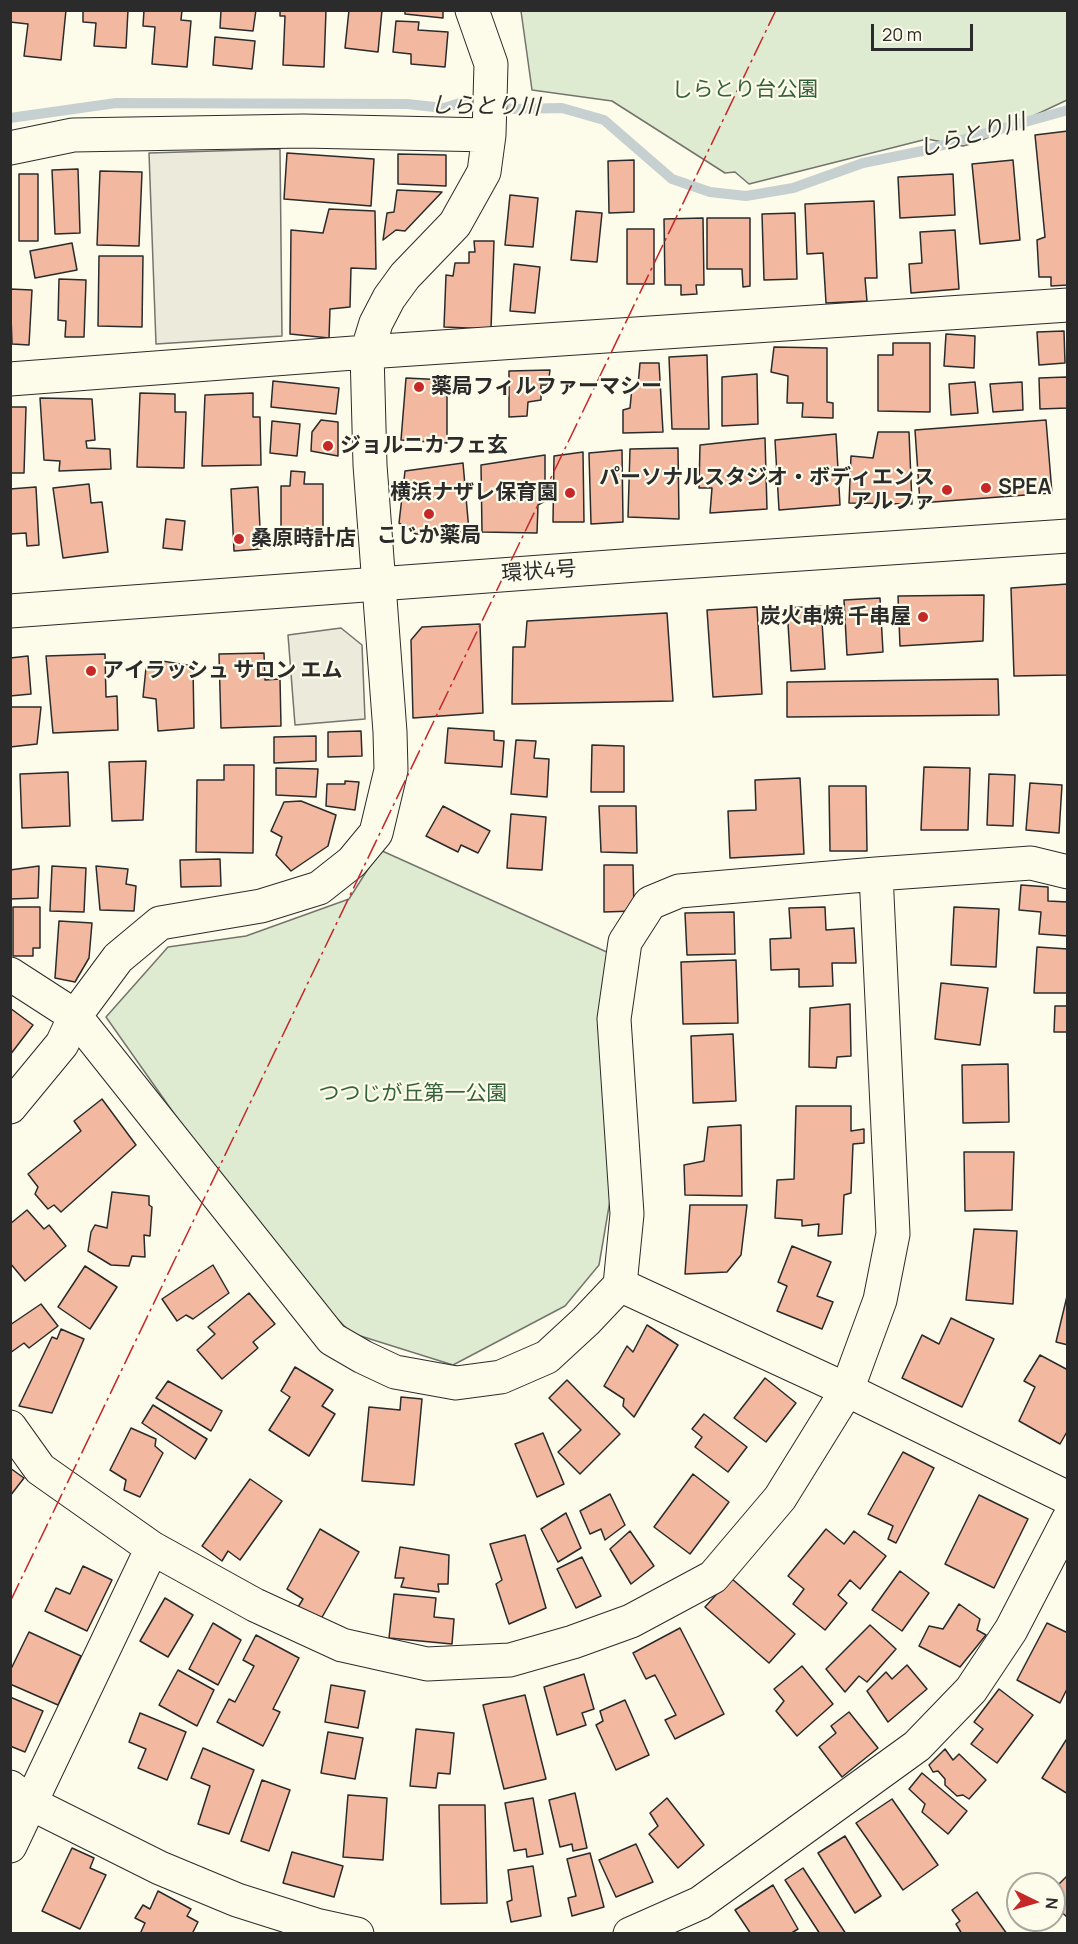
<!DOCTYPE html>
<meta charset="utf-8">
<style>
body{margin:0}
#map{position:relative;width:1078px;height:1944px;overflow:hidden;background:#fdfbea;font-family:Manrope,sans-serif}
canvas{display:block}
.frame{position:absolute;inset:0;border:12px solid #2b2b2b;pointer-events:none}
.north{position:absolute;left:1006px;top:1872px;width:60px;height:60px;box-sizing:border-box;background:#fdfbea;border:2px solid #a9a89e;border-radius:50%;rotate:95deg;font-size:16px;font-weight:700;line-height:24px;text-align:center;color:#2b2b2b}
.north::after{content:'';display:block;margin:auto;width:21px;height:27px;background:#c62828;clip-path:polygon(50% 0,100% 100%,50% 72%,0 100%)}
.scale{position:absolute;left:871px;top:24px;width:102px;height:27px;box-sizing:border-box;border:3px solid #2b2b2b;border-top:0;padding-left:8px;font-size:18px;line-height:21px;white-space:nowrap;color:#2b2b2b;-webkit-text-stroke:4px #fdfbea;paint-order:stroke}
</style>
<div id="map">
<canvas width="1078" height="1944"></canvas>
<div class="frame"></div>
<div class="north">N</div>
<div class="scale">20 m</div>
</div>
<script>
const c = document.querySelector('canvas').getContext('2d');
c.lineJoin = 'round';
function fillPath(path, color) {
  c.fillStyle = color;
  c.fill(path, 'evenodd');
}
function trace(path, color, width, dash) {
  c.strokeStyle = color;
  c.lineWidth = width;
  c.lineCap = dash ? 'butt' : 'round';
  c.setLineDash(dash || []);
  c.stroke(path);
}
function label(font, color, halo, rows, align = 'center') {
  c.font = font + ' Manrope,"Noto Sans JP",sans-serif';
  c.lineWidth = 4.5;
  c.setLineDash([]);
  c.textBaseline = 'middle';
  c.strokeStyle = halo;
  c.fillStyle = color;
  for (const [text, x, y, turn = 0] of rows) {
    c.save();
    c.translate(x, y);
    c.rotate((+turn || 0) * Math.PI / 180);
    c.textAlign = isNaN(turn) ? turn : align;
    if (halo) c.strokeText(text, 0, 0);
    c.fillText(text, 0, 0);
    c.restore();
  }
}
const green = new Path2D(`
 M 521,11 L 1067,11 L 1067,100 L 978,142 L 963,146 L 927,139 L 749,184 L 735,172 L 725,173 L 612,101 L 532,90 Z
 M 380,850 L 609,953 L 621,1136 L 599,1265 L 565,1306 L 453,1365 L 351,1333 L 271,1251 L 106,1017 L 168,947 L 246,936 L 349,899 Z`);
const parking = new Path2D(`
 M 280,149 L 282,336 L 156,344 L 149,153 Z
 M 341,628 L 362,645 L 365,719 L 295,725 L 288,635 Z`);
const stream = new Path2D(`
 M 10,118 L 116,103 L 407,104 L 444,108 L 463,102 L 512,109 L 562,108 L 604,120 L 672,179 L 710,192 L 746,196 L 793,188 L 863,163 L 922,151 L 1068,110`);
const building = new Path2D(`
 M 11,10 L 66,10 L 61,60 L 24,56 L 28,24 L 10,22 Z
 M 83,10 L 128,10 L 126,48 L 94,46 L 96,23 L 83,22 Z
 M 144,10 L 182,10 L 181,20 L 191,21 L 187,67 L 152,64 L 155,27 L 143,26 Z
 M 221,10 L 256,10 L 253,31 L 220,28 Z
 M 280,10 L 326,10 L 324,67 L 283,65 L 285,16 L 280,16 Z
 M 349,10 L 382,10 L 378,52 L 345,48 Z
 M 405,10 L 443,10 L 443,18 L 405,14 Z
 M 396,21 L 419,22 L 418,30 L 448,32 L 445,67 L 411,64 L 411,54 L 393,52 Z
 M 215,37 L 255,41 L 252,69 L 213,65 Z
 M 1068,131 L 1068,285 L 1051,286 L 1051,277 L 1039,277 L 1037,240 L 1045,237 L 1035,135 Z
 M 287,153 L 374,159 L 371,206 L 284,199 Z
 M 398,154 L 446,155 L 446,186 L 398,184 Z
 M 634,160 L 634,212 L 609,213 L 608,161 Z
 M 1013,160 L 1020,240 L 980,244 L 972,164 Z
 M 78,169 L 80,233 L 55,234 L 52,170 Z
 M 100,171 L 142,172 L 139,246 L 97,245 Z
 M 19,174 L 38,174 L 38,241 L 19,241 Z
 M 953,174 L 955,215 L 900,218 L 898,177 Z
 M 397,190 L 442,192 L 405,231 L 396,230 L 383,240 L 387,213 L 394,212 Z
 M 510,195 L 538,198 L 533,247 L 505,245 Z
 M 874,201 L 877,278 L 865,278 L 867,301 L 826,303 L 823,253 L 807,254 L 805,204 Z
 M 329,209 L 375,211 L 376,269 L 351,268 L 350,307 L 330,309 L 329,338 L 290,334 L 291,230 L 323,233 Z
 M 576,211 L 602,213 L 597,262 L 571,260 Z
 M 795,213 L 797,279 L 764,280 L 762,214 Z
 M 703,218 L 704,285 L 696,285 L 697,294 L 681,295 L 681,285 L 665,285 L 664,219 Z
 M 707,218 L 750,218 L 750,286 L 743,287 L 742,269 L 707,269 Z
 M 627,229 L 654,229 L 654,284 L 627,284 Z
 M 955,230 L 959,289 L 911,293 L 909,264 L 922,263 L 920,232 Z
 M 474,241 L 494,241 L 491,329 L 444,327 L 446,275 L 453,276 L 455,263 L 469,263 L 469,252 L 475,252 Z
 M 72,243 L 77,270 L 35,278 L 30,251 Z
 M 99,256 L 143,256 L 142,327 L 98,326 Z
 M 514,264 L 540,267 L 535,313 L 510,311 Z
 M 59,279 L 86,280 L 84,337 L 65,337 L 66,321 L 58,320 Z
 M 10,289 L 32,290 L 29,345 L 12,344 Z
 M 1064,331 L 1065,363 L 1039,365 L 1037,332 Z
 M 946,334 L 975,336 L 974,368 L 944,366 Z
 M 893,343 L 930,343 L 930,412 L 878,411 L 878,355 L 893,355 Z
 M 774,347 L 827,348 L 827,402 L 833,403 L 833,418 L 802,417 L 803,403 L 787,403 L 788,376 L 771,372 Z
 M 707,355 L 709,429 L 672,429 L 669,357 Z
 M 640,363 L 659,363 L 663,432 L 623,433 L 623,410 L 630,408 L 632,387 L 638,386 Z
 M 550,370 L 548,385 L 541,385 L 541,400 L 528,402 L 527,416 L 509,417 L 509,371 Z
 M 757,374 L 758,424 L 722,426 L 722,377 Z
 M 1067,377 L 1068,408 L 1040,409 L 1039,378 Z
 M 406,378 L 447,380 L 447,443 L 401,440 Z
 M 273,381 L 339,388 L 336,414 L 271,407 Z
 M 975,382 L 978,413 L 951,415 L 949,384 Z
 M 1022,382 L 1023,410 L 993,412 L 990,384 Z
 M 140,393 L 175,394 L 175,412 L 186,412 L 184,468 L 137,467 Z
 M 253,393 L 253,417 L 260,417 L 261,465 L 202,466 L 205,395 Z
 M 40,398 L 92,399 L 95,440 L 86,441 L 87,448 L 110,449 L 111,469 L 59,471 L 60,461 L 44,460 Z
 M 10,407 L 26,407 L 24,473 L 10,473 Z
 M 321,420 L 338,422 L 338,456 L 311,451 L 312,432 Z
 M 1046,420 L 1052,493 L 920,503 L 915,430 Z
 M 272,421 L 300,424 L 297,456 L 270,453 Z
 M 878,432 L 909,432 L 912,504 L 849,503 L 851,456 L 873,458 Z
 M 836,434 L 840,505 L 779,510 L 775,440 Z
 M 765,438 L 767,509 L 710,513 L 712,488 L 699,488 L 700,445 Z
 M 678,448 L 679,519 L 628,517 L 630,449 Z
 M 622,450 L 623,522 L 591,524 L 589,453 Z
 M 583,452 L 584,522 L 553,522 L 554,456 Z
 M 545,455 L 545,501 L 538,505 L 537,533 L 482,532 L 481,465 Z
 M 463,463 L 469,531 L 416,534 L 399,523 L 405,471 Z
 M 291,471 L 305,472 L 304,484 L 323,484 L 323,541 L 281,541 L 281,486 L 290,486 Z
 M 89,484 L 91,503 L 102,502 L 108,552 L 63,558 L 53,488 Z
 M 36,487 L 39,545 L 27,546 L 26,533 L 10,534 L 10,489 Z
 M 258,487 L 261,549 L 234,551 L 231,489 Z
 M 166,519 L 185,521 L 182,550 L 163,548 Z
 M 1068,584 L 1068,675 L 1014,676 L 1011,588 Z
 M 984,595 L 983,641 L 900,646 L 898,596 Z
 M 880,598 L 883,652 L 847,655 L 844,600 Z
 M 821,606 L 825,669 L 791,671 L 787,608 Z
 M 757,607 L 762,694 L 713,697 L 707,610 Z
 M 667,613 L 673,701 L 512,704 L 513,647 L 525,647 L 527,621 Z
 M 480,624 L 483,713 L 413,718 L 411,640 L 422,627 Z
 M 264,653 L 265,680 L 280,679 L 281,726 L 221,728 L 219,654 Z
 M 105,654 L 106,697 L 117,696 L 118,730 L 53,733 L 46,656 Z
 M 28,656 L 31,694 L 10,696 L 10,658 Z
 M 162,661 L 193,666 L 194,728 L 158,731 L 156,699 L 143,697 L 146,668 L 160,668 Z
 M 998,679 L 999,715 L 787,717 L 787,682 Z
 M 10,707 L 41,707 L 37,744 L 10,747 Z
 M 448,728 L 494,731 L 494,740 L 504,741 L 502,767 L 445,763 Z
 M 361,731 L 362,756 L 328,757 L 328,732 Z
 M 316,736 L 316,761 L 274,763 L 274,737 Z
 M 516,740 L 536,741 L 534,758 L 549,759 L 547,797 L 511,794 Z
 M 592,745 L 624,746 L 624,792 L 591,792 Z
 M 146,761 L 143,820 L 112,821 L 109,762 Z
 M 224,765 L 254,765 L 253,853 L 196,852 L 197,780 L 224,780 Z
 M 924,767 L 970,768 L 968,830 L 921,830 Z
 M 276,768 L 318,769 L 316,797 L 276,795 Z
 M 68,772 L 70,826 L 22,828 L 20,774 Z
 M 989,774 L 1015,775 L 1013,826 L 987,825 Z
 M 800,778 L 804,854 L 730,858 L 728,811 L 756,810 L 755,780 Z
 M 345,781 L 359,782 L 355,810 L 326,806 L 327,784 L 345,784 Z
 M 1030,783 L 1062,785 L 1059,833 L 1026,830 Z
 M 829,786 L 866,786 L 867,851 L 830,851 Z
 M 301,801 L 336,815 L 328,846 L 291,871 L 276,855 L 282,837 L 271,831 L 284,802 Z
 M 443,806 L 490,831 L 478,853 L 461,845 L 458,852 L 426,836 Z
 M 599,806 L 636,806 L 637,853 L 601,852 Z
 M 511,814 L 546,817 L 542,870 L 507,868 Z
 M 220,859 L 221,886 L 181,887 L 180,860 Z
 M 604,865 L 633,865 L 634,911 L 604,912 Z
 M 39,866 L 38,898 L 10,899 L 10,870 Z
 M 52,866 L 86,868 L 84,912 L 50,911 Z
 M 96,866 L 128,869 L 126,884 L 136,886 L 134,911 L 100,910 Z
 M 1021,885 L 1048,887 L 1048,901 L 1068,902 L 1068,936 L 1039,934 L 1041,912 L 1019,910 Z
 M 13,907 L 40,907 L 40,948 L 33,948 L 33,956 L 13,956 Z
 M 825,907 L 826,930 L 854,928 L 856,963 L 832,963 L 833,986 L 799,987 L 799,969 L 771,970 L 770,939 L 791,938 L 789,908 Z
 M 954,907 L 999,909 L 996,967 L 951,965 Z
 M 734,912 L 735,954 L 687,955 L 685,913 Z
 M 59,921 L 92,923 L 89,958 L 75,982 L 55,978 Z
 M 1037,947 L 1068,949 L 1068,993 L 1034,993 Z
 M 736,960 L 738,1023 L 683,1024 L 681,962 Z
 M 941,983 L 988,988 L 980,1045 L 935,1039 Z
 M 850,1004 L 851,1056 L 837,1057 L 836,1068 L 809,1067 L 810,1008 Z
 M 1055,1006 L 1068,1006 L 1068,1032 L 1054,1032 Z
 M 10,1008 L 33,1025 L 10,1055 Z
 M 733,1034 L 736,1101 L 693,1103 L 691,1036 Z
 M 1008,1064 L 1009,1122 L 963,1123 L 962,1065 Z
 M 102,1099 L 136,1145 L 61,1212 L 54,1205 L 48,1209 L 35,1194 L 38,1187 L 28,1174 L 81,1131 L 74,1121 Z
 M 796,1106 L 851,1106 L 851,1131 L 864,1129 L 864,1143 L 853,1144 L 851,1193 L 844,1195 L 842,1234 L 818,1236 L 819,1224 L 802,1226 L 802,1220 L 775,1218 L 777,1180 L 794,1179 Z
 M 741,1125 L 742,1196 L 685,1195 L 684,1165 L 704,1161 L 708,1127 Z
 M 964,1152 L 1014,1152 L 1012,1210 L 965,1211 Z
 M 112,1192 L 149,1196 L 149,1205 L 152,1207 L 150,1236 L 144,1235 L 145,1257 L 132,1256 L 129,1266 L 111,1265 L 88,1251 L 91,1232 L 95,1225 L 107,1228 Z
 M 690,1205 L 747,1205 L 741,1255 L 727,1272 L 685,1274 Z
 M 27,1210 L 44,1229 L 49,1225 L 66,1246 L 25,1281 L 10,1263 L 10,1224 Z
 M 974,1229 L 1017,1231 L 1013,1304 L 966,1300 Z
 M 792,1246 L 831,1262 L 817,1296 L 833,1302 L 822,1329 L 777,1311 L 787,1286 L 778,1282 Z
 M 213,1265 L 229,1293 L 193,1319 L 186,1315 L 177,1321 L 162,1299 Z
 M 85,1266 L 117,1287 L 90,1329 L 58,1307 Z
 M 1068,1292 L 1068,1345 L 1056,1342 Z
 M 249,1293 L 275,1324 L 253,1342 L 258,1348 L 222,1379 L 197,1350 L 215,1334 L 208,1327 Z
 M 41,1304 L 58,1326 L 29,1348 L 24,1343 L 10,1353 L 10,1325 Z
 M 951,1318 L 994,1339 L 962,1407 L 902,1378 L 922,1335 L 939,1344 Z
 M 647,1325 L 678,1345 L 634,1417 L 623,1406 L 624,1399 L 604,1386 L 627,1346 L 633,1352 Z
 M 61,1329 L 84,1339 L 52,1413 L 19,1406 L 52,1337 L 57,1339 Z
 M 1040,1355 L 1068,1370 L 1068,1430 L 1060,1444 L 1019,1421 L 1035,1387 L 1024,1381 Z
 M 295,1367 L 333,1390 L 322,1406 L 335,1414 L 309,1456 L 269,1430 L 290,1397 L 281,1391 Z
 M 765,1378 L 796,1403 L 766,1442 L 734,1418 Z
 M 567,1380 L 620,1434 L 580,1474 L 558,1452 L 581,1430 L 549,1398 Z
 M 168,1381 L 222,1411 L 211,1431 L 156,1398 Z
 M 401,1397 L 422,1399 L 414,1485 L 362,1481 L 369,1407 L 400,1410 Z
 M 153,1405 L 207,1439 L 195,1459 L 142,1423 Z
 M 704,1414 L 747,1447 L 728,1472 L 695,1447 L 702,1437 L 692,1429 Z
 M 131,1428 L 156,1439 L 155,1446 L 163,1453 L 140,1497 L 124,1490 L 126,1480 L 110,1470 Z
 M 543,1433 L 564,1484 L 537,1497 L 515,1444 Z
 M 903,1452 L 934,1468 L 896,1543 L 888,1539 L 893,1526 L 868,1514 Z
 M 10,1468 L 24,1478 L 10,1496 Z
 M 693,1474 L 729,1502 L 690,1554 L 654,1527 Z
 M 250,1479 L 282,1501 L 240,1560 L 228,1551 L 222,1561 L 202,1546 Z
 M 610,1494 L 625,1525 L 605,1540 L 601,1529 L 590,1534 L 580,1511 Z
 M 979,1495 L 1028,1519 L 994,1588 L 945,1564 Z
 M 566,1513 L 581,1548 L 558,1562 L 541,1529 Z
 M 320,1529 L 359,1552 L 321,1619 L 298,1607 L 303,1599 L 287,1589 Z
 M 826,1529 L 844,1544 L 854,1531 L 886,1556 L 860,1589 L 850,1580 L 838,1595 L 847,1603 L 825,1630 L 793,1604 L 804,1589 L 788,1576 Z
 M 630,1531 L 654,1566 L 631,1584 L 610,1549 Z
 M 525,1535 L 546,1608 L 509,1624 L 496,1584 L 502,1580 L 490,1544 Z
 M 400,1547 L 449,1555 L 448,1584 L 438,1584 L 439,1592 L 401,1587 L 404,1578 L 395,1578 Z
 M 582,1557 L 601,1596 L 576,1608 L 557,1569 Z
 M 83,1566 L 112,1580 L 87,1631 L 45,1611 L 56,1588 L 70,1594 Z
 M 900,1571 L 929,1593 L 902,1631 L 872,1610 Z
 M 731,1578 L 795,1634 L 769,1663 L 705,1607 Z
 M 394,1594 L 436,1598 L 434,1617 L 454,1619 L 452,1644 L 389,1638 Z
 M 165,1598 L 193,1615 L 168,1657 L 140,1641 Z
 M 959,1604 L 980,1619 L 977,1630 L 986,1635 L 960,1667 L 919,1646 L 929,1626 L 943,1629 Z
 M 213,1623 L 241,1640 L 218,1685 L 189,1669 Z
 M 1047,1623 L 1068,1633 L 1068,1687 L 1060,1703 L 1017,1680 Z
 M 870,1625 L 896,1649 L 867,1682 L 859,1676 L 845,1692 L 826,1669 Z
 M 680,1628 L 724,1714 L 675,1739 L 665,1720 L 676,1715 L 655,1675 L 646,1679 L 633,1653 Z
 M 29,1632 L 81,1656 L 58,1705 L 10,1684 L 10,1671 Z
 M 256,1635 L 299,1658 L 273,1709 L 280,1712 L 263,1746 L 217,1722 L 229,1699 L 235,1702 L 254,1666 L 243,1660 Z
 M 907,1665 L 927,1689 L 888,1722 L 867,1691 L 886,1672 L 892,1679 Z
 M 802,1666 L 833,1704 L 797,1736 L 776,1711 L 784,1701 L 774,1689 Z
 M 178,1670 L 214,1690 L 197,1726 L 159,1705 Z
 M 584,1674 L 594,1709 L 582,1713 L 586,1725 L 557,1735 L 544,1687 Z
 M 331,1685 L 365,1691 L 358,1728 L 325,1722 Z
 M 999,1689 L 1033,1715 L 997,1763 L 971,1744 L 983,1729 L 974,1722 Z
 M 525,1695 L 546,1779 L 504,1789 L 483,1705 Z
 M 10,1697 L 43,1711 L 25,1752 L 10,1746 Z
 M 625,1700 L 649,1755 L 616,1770 L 596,1725 L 603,1721 L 600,1711 Z
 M 849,1712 L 878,1748 L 842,1777 L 819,1747 L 836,1733 L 831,1726 Z
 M 140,1713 L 186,1732 L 167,1780 L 138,1768 L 146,1749 L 129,1742 Z
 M 416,1729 L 454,1733 L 450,1774 L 438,1773 L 436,1788 L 410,1786 Z
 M 328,1732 L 363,1738 L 355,1779 L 321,1773 Z
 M 1068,1737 L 1068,1794 L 1042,1778 Z
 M 203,1748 L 254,1770 L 229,1834 L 198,1824 L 210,1786 L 191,1778 Z
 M 945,1749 L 953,1760 L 959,1754 L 986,1780 L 969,1799 L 963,1795 L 957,1796 L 945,1785 L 945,1779 L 938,1771 L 933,1772 L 929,1765 Z
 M 922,1773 L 967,1811 L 948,1834 L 922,1812 L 925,1804 L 909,1789 Z
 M 262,1780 L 290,1790 L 269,1851 L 241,1841 Z
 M 575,1793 L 587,1848 L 573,1851 L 572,1844 L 560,1847 L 549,1800 Z
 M 348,1795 L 387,1798 L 383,1860 L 343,1857 Z
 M 533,1798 L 543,1854 L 527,1857 L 526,1849 L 514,1851 L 505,1803 Z
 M 667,1798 L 704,1845 L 678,1868 L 649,1834 L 658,1826 L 650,1813 Z
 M 892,1799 L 938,1865 L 903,1890 L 856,1823 Z
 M 439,1805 L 485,1805 L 487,1903 L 441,1904 Z
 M 845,1836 L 881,1896 L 855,1913 L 818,1853 Z
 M 636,1844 L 653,1882 L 616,1897 L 599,1860 Z
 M 72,1848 L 94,1858 L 90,1868 L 106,1875 L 80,1929 L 42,1911 Z
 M 292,1852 L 343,1866 L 334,1897 L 283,1883 Z
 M 590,1853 L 604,1907 L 572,1916 L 568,1898 L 576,1896 L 567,1859 Z
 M 533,1866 L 541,1916 L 511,1922 L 507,1902 L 512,1900 L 508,1870 Z
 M 803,1868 L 846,1934 L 820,1934 L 785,1880 Z
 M 1068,1875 L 1068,1918 L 1054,1905 L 1054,1889 Z
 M 773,1885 L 798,1929 L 790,1934 L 751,1934 L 735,1910 Z
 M 158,1891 L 191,1909 L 187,1916 L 198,1922 L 192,1934 L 140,1934 L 145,1923 L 135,1918 L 143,1905 L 150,1909 Z
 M 977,1892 L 1007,1934 L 962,1934 L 956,1924 L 960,1921 L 952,1910 Z`);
const minor = new Path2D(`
 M 10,148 L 73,135 L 303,131 L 489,135
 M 10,379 L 367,352 L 1068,305
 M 10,974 L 75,1016 L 332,1339 L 363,1357 L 395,1372 L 456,1383 L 501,1377 L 547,1357 L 586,1321 L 620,1285 L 627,1214 L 614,1019 L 625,942 L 650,903 L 679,891 L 876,874 L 1031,863 L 1068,872
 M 10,1107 L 62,1044 L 75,1016 L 118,958 L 160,923 L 261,906 L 319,888 L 352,862 L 376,833 L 391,770 L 390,732 L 370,465 L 367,352 L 376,323 L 389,298 L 405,276 L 455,224 L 484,172 L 489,135 L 491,64 L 472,10
 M 620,1285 L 847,1390 L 1068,1498
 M 10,1427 L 40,1469 L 152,1548 L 255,1605 L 342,1645 L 427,1664 L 510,1660 L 573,1642 L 631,1621 L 713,1577 L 780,1498 L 847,1390 L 880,1300 L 893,1234 L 876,874
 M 10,1787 L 30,1803 L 160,1868 L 237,1900 L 316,1925 L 357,1934
 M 10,1846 L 152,1548
 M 630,1934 L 700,1903 L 917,1746 L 971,1690 L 1011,1630 L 1068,1520`);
const major = new Path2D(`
 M 10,611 L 637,565 L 1068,536`);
const power = new Path2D(`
 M 10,1602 L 776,10`);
const markers = [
 [419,387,6,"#c62828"],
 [328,446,6,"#c62828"],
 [986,488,6,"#c62828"],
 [947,490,6,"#c62828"],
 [570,493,6,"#c62828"],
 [429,514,6,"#c62828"],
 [239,539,6,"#c62828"],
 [923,617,6,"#c62828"],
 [91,671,6,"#c62828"]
];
const parkNames = [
 ["しらとり台公園",745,90],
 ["つつじが丘第一公園",413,1094]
];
const poiNames = [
 ["薬局フィルファーマシー",431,387],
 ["ジョルニカフェ玄",340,446],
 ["パーソナルスタジオ・ボディエンス",935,478,"right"],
 ["アルファ",935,502,"right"],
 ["SPEA",998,488],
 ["横浜ナザレ保育園",558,493,"right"],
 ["こじか薬局",429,536,"center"],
 ["桑原時計店",251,539],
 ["炭火串焼 千串屋",911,617,"right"],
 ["アイラッシュ サロン エム",103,671]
];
const streetNames = [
 ["環状4号",539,572,-4]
];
const waterNames = [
 ["しらとり川",485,107,1],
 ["しらとり川",972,136,-15]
];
fillPath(green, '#deebd1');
trace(green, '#74746e', 1.5);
fillPath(parking, '#eceadb');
trace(parking, '#74746e', 1.5);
trace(stream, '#c7d0d0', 10);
fillPath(building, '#f2b8a0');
trace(building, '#2b2b2b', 1.5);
trace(minor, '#2b2b2b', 35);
trace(major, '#2b2b2b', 35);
trace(minor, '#fdfbea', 33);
trace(major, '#fdfbea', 33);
trace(power, '#c62828', 1.5, [21, 4.5, 3, 4.5]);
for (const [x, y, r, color] of markers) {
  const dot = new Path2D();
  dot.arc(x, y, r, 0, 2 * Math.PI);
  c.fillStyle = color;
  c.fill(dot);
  trace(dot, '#fdfbea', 2);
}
label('21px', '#34623c', '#fdfbea', parkNames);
label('bold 21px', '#2b2b2b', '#fdfbea', poiNames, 'left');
label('21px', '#2b2b2b', '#fdfbea', streetNames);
label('italic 22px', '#2b2b2b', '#fdfbea', waterNames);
</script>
